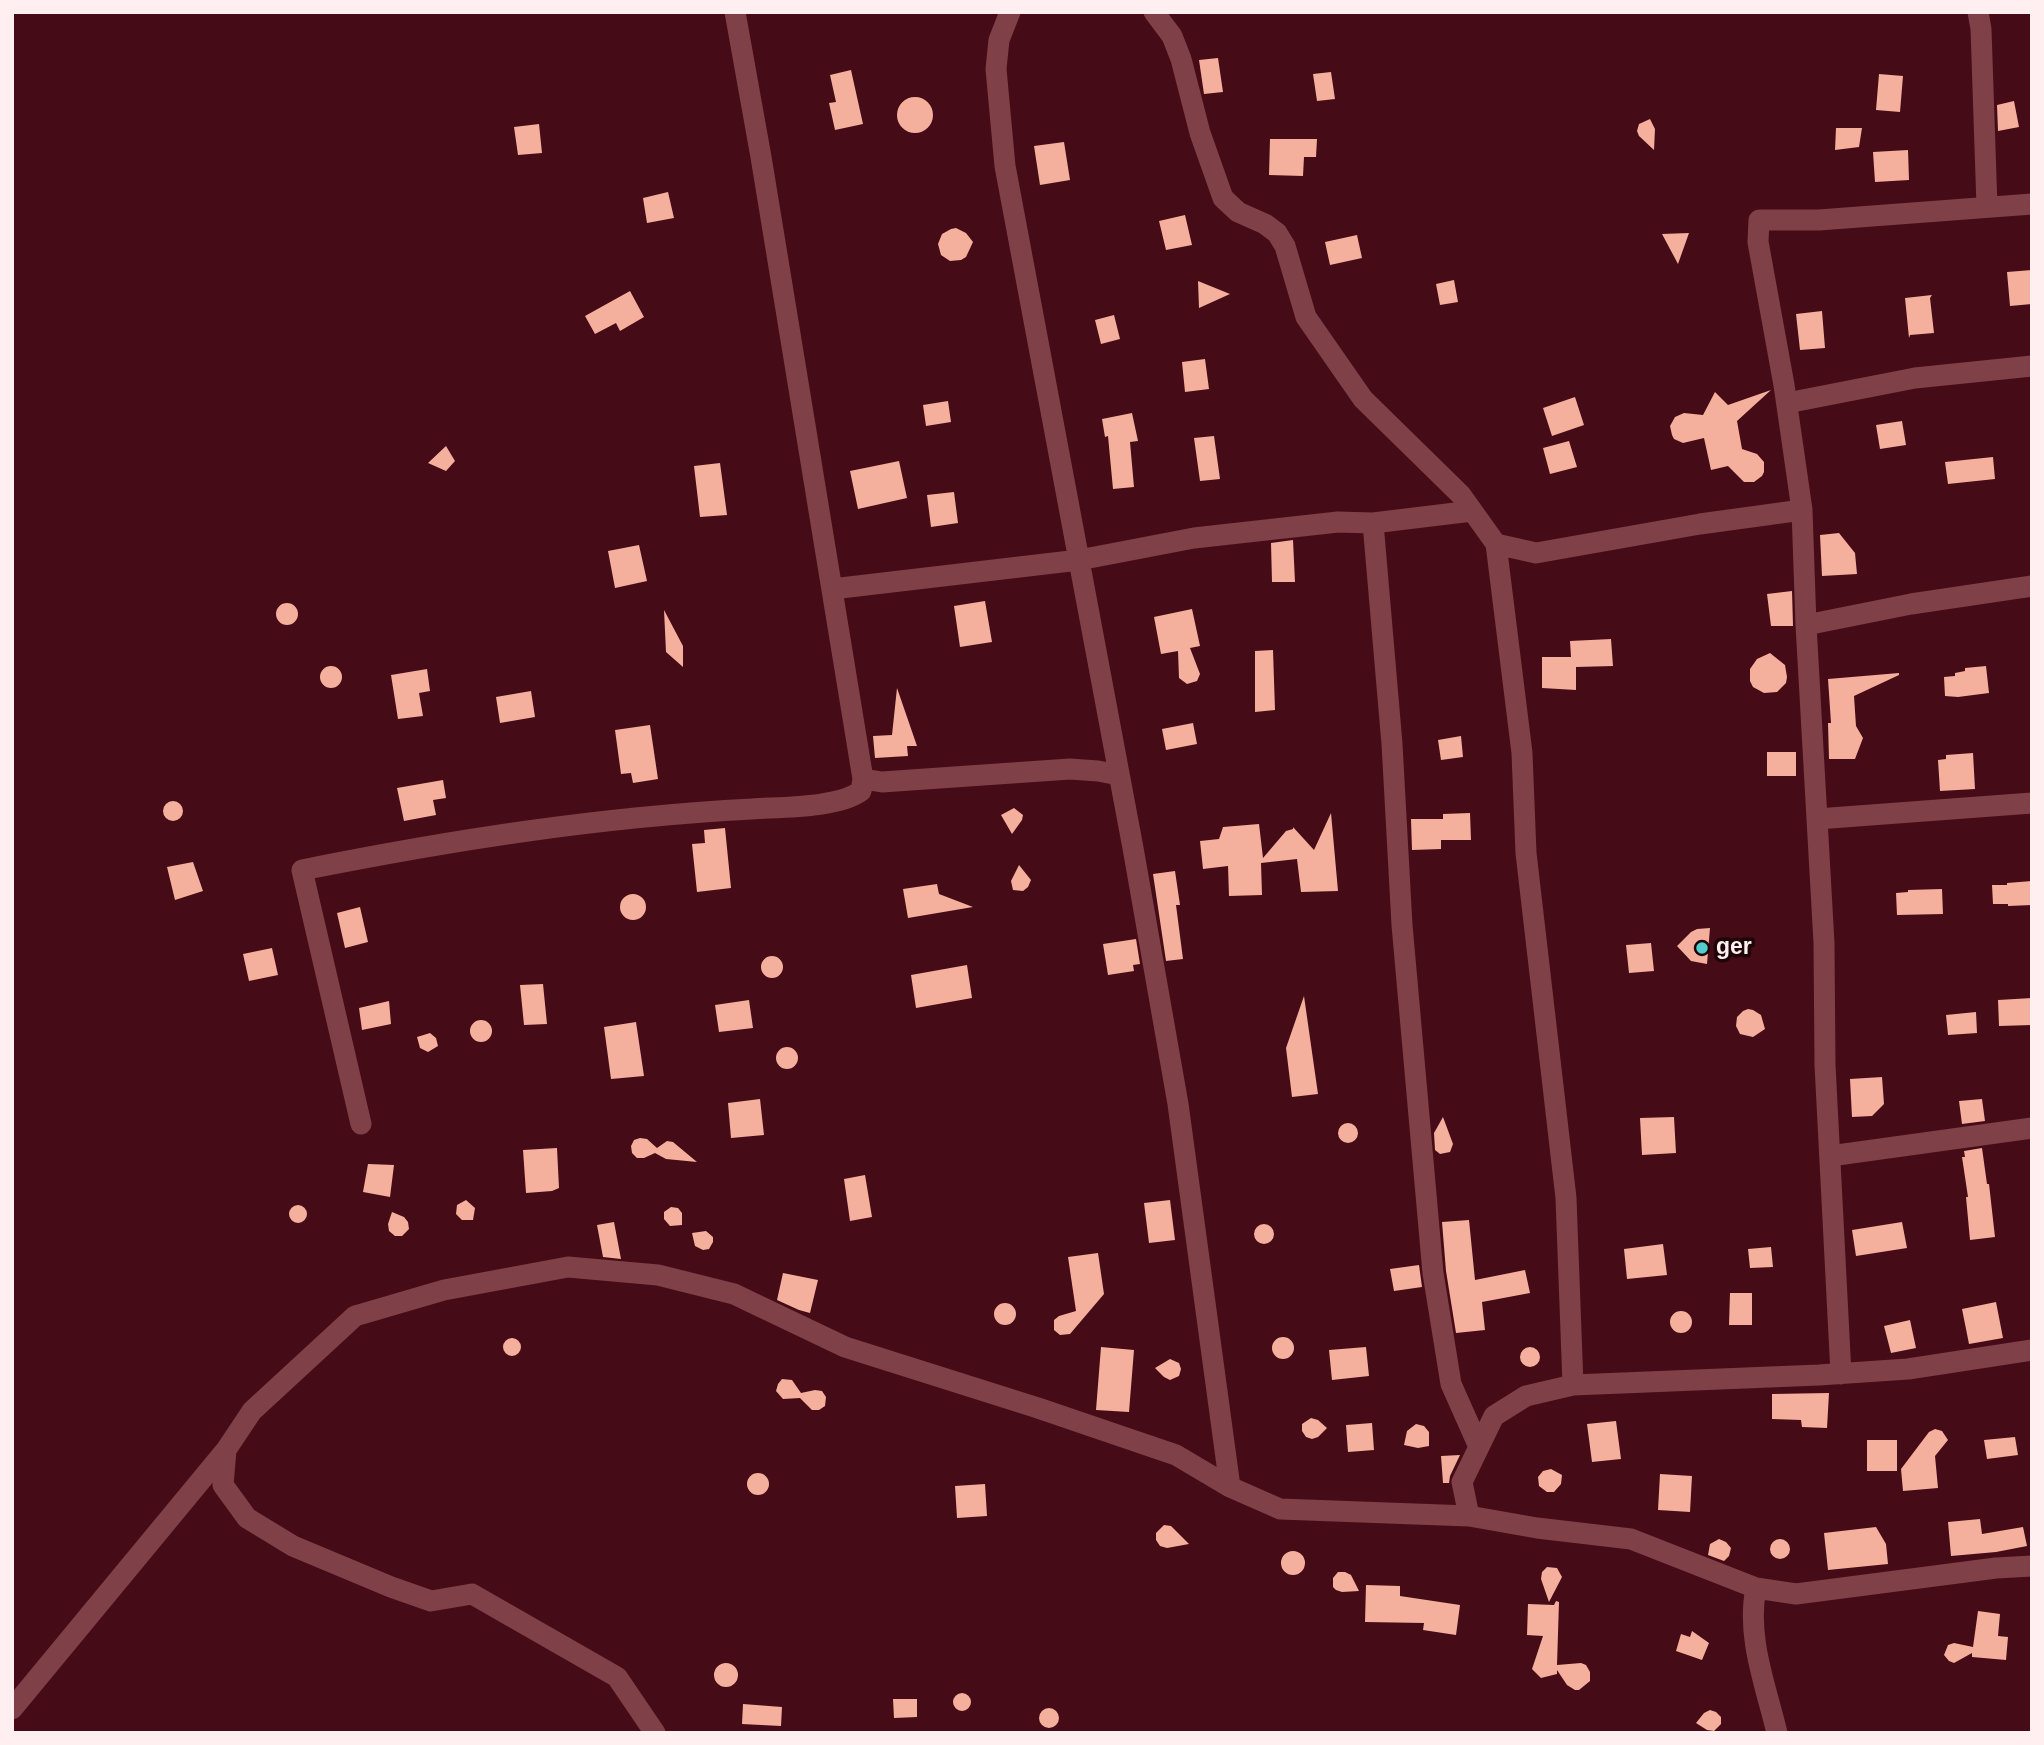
<!DOCTYPE html>
<style>
body{margin:0}
#map{position:relative;width:2044px;height:1745px;overflow:hidden;background:#450b17;font-family:Arial,sans-serif}
canvas{display:block}
.frame{position:absolute;inset:0;border:14px solid #ffeff0;pointer-events:none}
</style>
<div id="map">
<canvas width="2044" height="1745"></canvas>
<div class="frame"></div>
</div>
<script>
const c = document.querySelector('canvas').getContext('2d');
c.lineJoin = 'round';
function fillPath(path, color) {
  c.fillStyle = color;
  c.fill(path, 'evenodd');
}
function trace(path, color, width, dash) {
  c.strokeStyle = color;
  c.lineWidth = width;
  c.lineCap = dash ? 'butt' : 'round';
  c.setLineDash(dash || []);
  c.stroke(path);
}
function label(font, color, halo, rows, align = 'center') {
  c.font = font + ' Arial,sans-serif';
  c.lineWidth = 7;
  c.setLineDash([]);
  c.textBaseline = 'middle';
  c.strokeStyle = halo;
  c.fillStyle = color;
  for (const [text, x, y, turn = 0] of rows) {
    c.save();
    c.translate(x, y);
    c.rotate((+turn || 0) * Math.PI / 180);
    c.textAlign = isNaN(turn) ? turn : align;
    if (halo) c.strokeText(text, 0, 0);
    c.fillText(text, 0, 0);
    c.restore();
  }
}
const building = new Path2D(`
 M 1218,58 L 1223,92 L 1204,94 L 1199,60 Z
 M 851,70 L 863,124 L 835,130 L 829,103 L 836,102 L 830,75 Z
 M 1331,72 L 1335,99 L 1317,101 L 1313,74 Z
 M 1879,74 L 1903,76 L 1900,112 L 1876,110 Z
 M897 115a18 18 0 1 1 36 0a18 18 0 1 1-36 0Z
 M 2014,101 L 2019,127 L 1998,131 L 1997,105 Z
 M 1650,119 L 1655,129 L 1654,150 L 1639,136 L 1637,131 L 1639,124 Z
 M 539,124 L 542,153 L 518,155 L 514,127 Z
 M 1836,128 L 1862,128 L 1859,147 L 1835,150 Z
 M 1270,139 L 1317,139 L 1316,157 L 1304,157 L 1303,176 L 1269,175 Z
 M 1064,142 L 1070,180 L 1040,185 L 1034,146 Z
 M 1908,150 L 1909,180 L 1875,182 L 1873,152 Z
 M 668,192 L 674,218 L 647,223 L 643,198 Z
 M 1185,215 L 1192,245 L 1166,250 L 1159,221 Z
 M 956,228 L 966,233 L 973,242 L 966,257 L 961,260 L 950,261 L 941,255 L 938,244 L 942,234 L 951,229 Z
 M 1689,233 L 1678,264 L 1662,234 Z
 M 1357,235 L 1362,258 L 1330,265 L 1325,242 Z
 M 2032,270 L 2032,304 L 2010,306 L 2007,272 Z
 M 1454,280 L 1458,302 L 1440,305 L 1436,284 Z
 M 1198,281 L 1230,294 L 1199,308 Z
 M 630,291 L 644,317 L 620,331 L 616,323 L 595,334 L 585,316 Z
 M 1932,295 L 1930,298 L 1934,333 L 1910,335 L 1909,338 L 1905,298 Z
 M 1822,311 L 1825,348 L 1800,350 L 1796,314 Z
 M 1114,315 L 1120,339 L 1101,344 L 1095,320 Z
 M 1205,359 L 1209,389 L 1185,392 L 1182,362 Z
 M 1771,390 L 1737,421 L 1742,449 L 1757,454 L 1764,462 L 1764,472 L 1762,476 L 1754,482 L 1744,482 L 1728,466 L 1711,470 L 1704,438 L 1683,443 L 1674,439 L 1672,435 L 1670,426 L 1675,417 L 1684,413 L 1703,415 L 1715,392 L 1728,405 Z
 M 1575,397 L 1584,425 L 1552,436 L 1543,408 Z
 M 948,401 L 951,422 L 926,426 L 923,405 Z
 M 1132,413 L 1138,441 L 1130,442 L 1134,487 L 1113,489 L 1108,436 L 1105,437 L 1102,419 Z
 M 1902,421 L 1906,445 L 1880,449 L 1876,425 Z
 M 1214,436 L 1220,479 L 1200,481 L 1194,438 Z
 M 1569,441 L 1577,467 L 1550,474 L 1543,448 Z
 M 446,446 L 455,461 L 446,471 L 428,463 Z
 M 1993,457 L 1995,479 L 1948,484 L 1945,462 Z
 M 899,461 L 907,498 L 858,509 L 850,471 Z
 M 720,463 L 727,515 L 700,517 L 694,466 Z
 M 954,492 L 958,523 L 931,527 L 927,495 Z
 M 1839,533 L 1855,553 L 1857,574 L 1822,576 L 1820,535 Z
 M 1293,540 L 1295,582 L 1272,582 L 1271,543 Z
 M 639,545 L 647,581 L 615,588 L 608,551 Z
 M 1792,591 L 1793,626 L 1771,626 L 1767,594 Z
 M 985,601 L 992,642 L 960,647 L 954,606 Z
 M276 614a11 11 0 1 1 22 0a11 11 0 1 1-22 0Z
 M 1192,609 L 1200,646 L 1190,648 L 1200,674 L 1197,681 L 1187,684 L 1179,678 L 1178,651 L 1161,654 L 1154,617 Z
 M 664,610 L 683,646 L 683,667 L 666,652 Z
 M 1611,639 L 1613,666 L 1576,667 L 1576,690 L 1542,688 L 1542,657 L 1571,657 L 1570,641 Z
 M 1273,650 L 1275,710 L 1255,712 L 1255,651 Z
 M 1770,653 L 1785,665 L 1787,677 L 1786,683 L 1777,692 L 1764,693 L 1753,687 L 1750,681 L 1750,669 L 1757,659 Z
 M 1986,666 L 1989,693 L 1958,697 L 1945,696 L 1944,677 L 1955,676 L 1955,673 L 1965,671 L 1965,668 Z
 M320 677a11 11 0 1 1 22 0a11 11 0 1 1-22 0Z
 M 427,669 L 430,691 L 419,693 L 423,716 L 398,719 L 391,675 Z
 M 1899,673 L 1899,675 L 1854,696 L 1856,726 L 1863,738 L 1855,759 L 1829,759 L 1828,723 L 1831,723 L 1828,679 Z
 M 897,688 L 917,746 L 907,746 L 908,756 L 875,758 L 873,736 L 892,735 Z
 M 531,691 L 535,717 L 500,723 L 496,697 Z
 M 1193,723 L 1197,744 L 1166,750 L 1162,729 Z
 M 650,725 L 658,779 L 633,783 L 631,773 L 621,774 L 615,730 Z
 M 1461,736 L 1463,757 L 1441,760 L 1438,740 Z
 M 1767,752 L 1796,752 L 1796,776 L 1767,776 Z
 M 1973,753 L 1975,789 L 1940,791 L 1938,760 L 1946,759 L 1946,755 Z
 M 443,780 L 446,798 L 433,800 L 436,815 L 404,821 L 397,788 Z
 M163 811a10 10 0 1 1 20 0a10 10 0 1 1-20 0Z
 M 1014,808 L 1023,815 L 1022,820 L 1012,834 L 1001,815 Z
 M 1331,813 L 1338,891 L 1301,892 L 1297,859 L 1261,863 L 1262,895 L 1229,896 L 1228,866 L 1203,869 L 1200,841 L 1219,839 L 1223,827 L 1259,824 L 1263,858 L 1286,831 L 1293,829 L 1293,827 L 1314,850 Z
 M 1470,813 L 1471,840 L 1441,840 L 1441,849 L 1412,850 L 1411,819 L 1443,819 L 1443,814 Z
 M 725,828 L 731,888 L 697,892 L 692,844 L 705,843 L 704,830 Z
 M 193,862 L 203,891 L 175,900 L 167,867 Z
 M 1019,865 L 1031,880 L 1028,887 L 1023,891 L 1013,890 L 1011,881 Z
 M 1175,871 L 1180,905 L 1176,905 L 1183,959 L 1166,961 L 1153,874 Z
 M 2032,881 L 2032,905 L 2008,906 L 2008,904 L 1993,904 L 1992,885 L 2007,885 L 2007,883 Z
 M 937,884 L 939,894 L 973,907 L 908,918 L 903,889 Z
 M 1942,889 L 1943,914 L 1897,915 L 1896,893 L 1908,892 L 1908,890 Z
 M620 907a13 13 0 1 1 26 0a13 13 0 1 1-26 0Z
 M 360,907 L 368,942 L 345,948 L 337,913 Z
 M 1710,928 L 1707,964 L 1691,961 L 1677,946 L 1691,932 L 1697,929 Z
 M 1136,939 L 1140,964 L 1133,965 L 1134,971 L 1108,975 L 1103,944 Z
 M 1651,943 L 1654,971 L 1629,973 L 1626,945 Z
 M 272,948 L 278,975 L 249,981 L 243,954 Z
 M761 967a11 11 0 1 1 22 0a11 11 0 1 1-22 0Z
 M 967,965 L 972,998 L 916,1008 L 911,975 Z
 M 543,984 L 547,1024 L 524,1025 L 520,985 Z
 M 1304,996 L 1318,1094 L 1292,1097 L 1286,1048 Z
 M 2032,998 L 2032,1025 L 1999,1026 L 1998,1000 Z
 M 749,1000 L 753,1028 L 719,1032 L 715,1005 Z
 M 389,1001 L 391,1024 L 362,1030 L 359,1008 Z
 M 1748,1009 L 1753,1010 L 1761,1015 L 1765,1029 L 1753,1037 L 1740,1034 L 1736,1026 L 1737,1017 L 1743,1011 Z
 M 1976,1012 L 1977,1033 L 1948,1035 L 1946,1015 Z
 M470 1031a11 11 0 1 1 22 0a11 11 0 1 1-22 0Z
 M 636,1022 L 644,1076 L 611,1079 L 604,1027 Z
 M 430,1033 L 436,1038 L 438,1046 L 428,1052 L 420,1048 L 417,1037 Z
 M776 1058a11 11 0 1 1 22 0a11 11 0 1 1-22 0Z
 M 1882,1077 L 1884,1104 L 1872,1116 L 1852,1117 L 1850,1079 Z
 M 760,1099 L 764,1135 L 731,1138 L 728,1103 Z
 M 1982,1099 L 1985,1121 L 1962,1124 L 1959,1101 Z
 M 1443,1117 L 1453,1144 L 1450,1152 L 1440,1154 L 1435,1150 L 1434,1133 Z
 M 1674,1117 L 1676,1153 L 1642,1155 L 1640,1118 Z
 M1338 1133a10 10 0 1 1 20 0a10 10 0 1 1-20 0Z
 M 640,1138 L 647,1139 L 657,1148 L 667,1141 L 673,1142 L 697,1162 L 666,1159 L 655,1153 L 644,1158 L 637,1158 L 632,1153 L 631,1146 L 634,1140 Z
 M 557,1148 L 559,1188 L 552,1191 L 526,1193 L 523,1150 Z
 M 1982,1148 L 1987,1184 L 1989,1184 L 1995,1237 L 1970,1240 L 1966,1197 L 1968,1197 L 1962,1157 L 1965,1157 L 1964,1151 Z
 M 368,1164 L 394,1165 L 390,1197 L 363,1192 Z
 M 865,1175 L 872,1217 L 850,1221 L 844,1179 Z
 M 466,1200 L 475,1208 L 473,1220 L 462,1220 L 456,1214 L 457,1205 Z
 M 1170,1200 L 1175,1240 L 1149,1243 L 1144,1203 Z
 M289 1214a9 9 0 1 1 18 0a9 9 0 1 1-18 0Z
 M 671,1207 L 678,1208 L 682,1213 L 682,1225 L 670,1226 L 664,1219 L 664,1212 Z
 M 392,1212 L 404,1217 L 408,1222 L 409,1229 L 402,1236 L 395,1236 L 389,1231 L 388,1224 Z
 M 1469,1220 L 1475,1280 L 1525,1270 L 1530,1293 L 1482,1302 L 1485,1330 L 1456,1333 L 1446,1271 L 1442,1222 Z
 M 614,1222 L 621,1259 L 603,1257 L 597,1225 Z
 M 1902,1222 L 1907,1248 L 1856,1256 L 1852,1230 Z
 M1254 1234a10 10 0 1 1 20 0a10 10 0 1 1-20 0Z
 M 706,1231 L 713,1237 L 713,1242 L 709,1249 L 703,1250 L 695,1246 L 692,1233 Z
 M 1663,1244 L 1667,1275 L 1627,1279 L 1624,1249 Z
 M 1771,1247 L 1773,1267 L 1750,1268 L 1748,1249 Z
 M 1098,1253 L 1104,1294 L 1070,1334 L 1060,1335 L 1054,1330 L 1054,1320 L 1059,1316 L 1076,1311 L 1068,1257 Z
 M 1419,1265 L 1422,1287 L 1394,1291 L 1390,1269 Z
 M 783,1273 L 818,1280 L 810,1313 L 799,1310 L 777,1300 Z
 M 1730,1293 L 1752,1293 L 1752,1325 L 1729,1325 Z
 M 1996,1302 L 2003,1338 L 1969,1344 L 1962,1309 Z
 M994 1314a11 11 0 1 1 22 0a11 11 0 1 1-22 0Z
 M1670 1322a11 11 0 1 1 22 0a11 11 0 1 1-22 0Z
 M 1910,1320 L 1916,1348 L 1891,1353 L 1884,1326 Z
 M1272 1348a11 11 0 1 1 22 0a11 11 0 1 1-22 0Z
 M503 1347a9 9 0 1 1 18 0a9 9 0 1 1-18 0Z
 M1520 1357a10 10 0 1 1 20 0a10 10 0 1 1-20 0Z
 M 1101,1347 L 1134,1350 L 1129,1412 L 1096,1410 Z
 M 1366,1347 L 1369,1376 L 1332,1380 L 1329,1350 Z
 M 1170,1359 L 1179,1363 L 1181,1369 L 1179,1376 L 1170,1380 L 1164,1377 L 1155,1368 Z
 M 782,1379 L 792,1380 L 801,1393 L 815,1390 L 822,1391 L 826,1397 L 825,1406 L 819,1410 L 812,1410 L 800,1398 L 783,1399 L 776,1391 L 778,1384 Z
 M 1829,1393 L 1827,1428 L 1802,1427 L 1801,1420 L 1772,1419 L 1772,1394 Z
 M 1311,1418 L 1318,1420 L 1327,1428 L 1318,1437 L 1312,1439 L 1306,1437 L 1302,1431 L 1302,1424 Z
 M 1616,1421 L 1621,1459 L 1592,1462 L 1587,1424 Z
 M 1372,1423 L 1374,1450 L 1348,1452 L 1346,1425 Z
 M 1416,1424 L 1424,1426 L 1429,1432 L 1429,1446 L 1418,1448 L 1404,1445 L 1407,1431 Z
 M 1935,1429 L 1942,1431 L 1948,1440 L 1935,1456 L 1938,1488 L 1903,1491 L 1901,1469 L 1929,1432 Z
 M 2015,1437 L 2018,1455 L 1987,1459 L 1984,1440 Z
 M 1867,1440 L 1897,1440 L 1897,1471 L 1867,1471 Z
 M 1460,1455 L 1450,1476 L 1449,1483 L 1443,1483 L 1441,1456 Z
 M 1551,1469 L 1562,1475 L 1561,1484 L 1554,1492 L 1547,1492 L 1539,1486 L 1538,1477 L 1543,1471 Z
 M747 1484a11 11 0 1 1 22 0a11 11 0 1 1-22 0Z
 M 1660,1474 L 1692,1476 L 1690,1512 L 1658,1510 Z
 M 985,1484 L 987,1516 L 957,1518 L 955,1486 Z
 M 1980,1519 L 1982,1534 L 2023,1527 L 2027,1546 L 1996,1552 L 1951,1556 L 1948,1522 Z
 M 1164,1525 L 1171,1526 L 1189,1544 L 1167,1548 L 1160,1546 L 1156,1540 L 1156,1533 Z
 M 1876,1527 L 1886,1544 L 1888,1564 L 1828,1570 L 1824,1533 Z
 M1770 1549a10 10 0 1 1 20 0a10 10 0 1 1-20 0Z
 M 1719,1539 L 1726,1542 L 1731,1548 L 1729,1556 L 1724,1561 L 1708,1555 L 1710,1544 Z
 M1281 1563a12 12 0 1 1 24 0a12 12 0 1 1-24 0Z
 M 1547,1567 L 1557,1568 L 1562,1577 L 1549,1602 L 1541,1579 L 1542,1572 Z
 M 1338,1572 L 1345,1572 L 1351,1575 L 1359,1591 L 1342,1592 L 1336,1590 L 1333,1587 L 1333,1578 Z
 M 1366,1585 L 1400,1586 L 1400,1596 L 1460,1605 L 1456,1635 L 1423,1630 L 1424,1623 L 1365,1622 Z
 M 1556,1601 L 1559,1602 L 1557,1665 L 1581,1663 L 1586,1665 L 1590,1672 L 1590,1681 L 1579,1690 L 1575,1690 L 1567,1685 L 1557,1670 L 1557,1674 L 1541,1678 L 1532,1669 L 1543,1636 L 1527,1635 L 1528,1604 L 1554,1605 Z
 M 1978,1611 L 2000,1614 L 1998,1636 L 2008,1637 L 2006,1660 L 1972,1657 L 1972,1653 L 1954,1663 L 1949,1661 L 1944,1655 L 1948,1645 L 1954,1643 L 1973,1647 Z
 M 1692,1631 L 1709,1643 L 1702,1660 L 1676,1651 L 1681,1634 L 1690,1637 Z
 M714 1675a12 12 0 1 1 24 0a12 12 0 1 1-24 0Z
 M953 1702a9 9 0 1 1 18 0a9 9 0 1 1-18 0Z
 M 893,1699 L 917,1699 L 917,1717 L 894,1718 Z
 M 743,1704 L 782,1707 L 781,1726 L 742,1724 Z
 M1039 1718a10 10 0 1 1 20 0a10 10 0 1 1-20 0Z
 M 1710,1710 L 1716,1712 L 1721,1717 L 1721,1724 L 1714,1731 L 1707,1730 L 1696,1723 L 1704,1713 Z`);
const street = new Path2D(`
 M 1010,12 L 999,40 L 996,69 L 1005,166 L 1133,848 L 1178,1104 L 1230,1487
 M 1154,12 L 1172,36 L 1181,59 L 1200,133 L 1223,198 L 1238,212 L 1265,224 L 1277,233 L 1285,246 L 1306,317 L 1363,399 L 1461,495 L 1496,544 L 1522,753 L 1526,853 L 1566,1198 L 1573,1385
 M 1978,12 L 1981,29 L 1987,207
 M 1787,403 L 1915,378 L 2032,366
 M 1472,511 L 1373,523 L 1392,744 L 1402,925 L 1433,1273 L 1451,1384 L 1479,1447
 M 1496,544 L 1536,553 L 1700,524 L 1802,510
 M 2032,586 L 1911,604 L 1806,625 L 1817,819 L 2032,803
 M 832,589 L 1079,560 L 1194,538 L 1338,522 L 1373,523
 M 1806,625 L 1802,510 L 1784,385 L 1758,242 L 1759,220 L 1819,220 L 2032,204
 M 863,779 L 882,782 L 1070,769 L 1098,771 L 1119,775
 M 1817,819 L 1824,943 L 1825,1065 L 1841,1374
 M 361,1124 L 302,870 C 452,840 599,817 752,809 C 781,807 838,808 861,791 L 863,779 L 761,157 L 735,12
 M 1830,1156 L 2032,1128
 M 1469,1516 L 1462,1482 L 1494,1416 L 1526,1396 L 1573,1385 L 1819,1375 L 1908,1369 L 2032,1350
 M 1756,1588 C 1746,1637 1766,1686 1777,1733
 M 12,1709 L 226,1450
 M 655,1733 L 617,1677 L 472,1594 L 431,1601 L 391,1587 L 293,1546 L 247,1518 L 223,1485 L 226,1450 L 252,1411 L 355,1316 L 444,1290 L 568,1267 L 658,1275 L 734,1294 L 845,1347 L 1038,1408 L 1176,1455 L 1230,1487 L 1280,1509 L 1469,1516 L 1537,1528 L 1631,1539 L 1756,1588 L 1796,1594 L 1996,1568 L 2032,1566`);
const markers = [
 [1702,948,7,"#52cdcc"]
];
const poiNames = [
 ["ger",1716,948]
];
fillPath(building, '#f5af9d');
trace(street, '#7f4047', 21);
for (const [x, y, r, color] of markers) {
  const dot = new Path2D();
  dot.arc(x, y, r, 0, 2 * Math.PI);
  c.fillStyle = color;
  c.fill(dot);
  trace(dot, '#1d0508', 2.5);
}
label('bold 23px', '#ffeff0', '#1d0508', poiNames, 'left');
</script>
